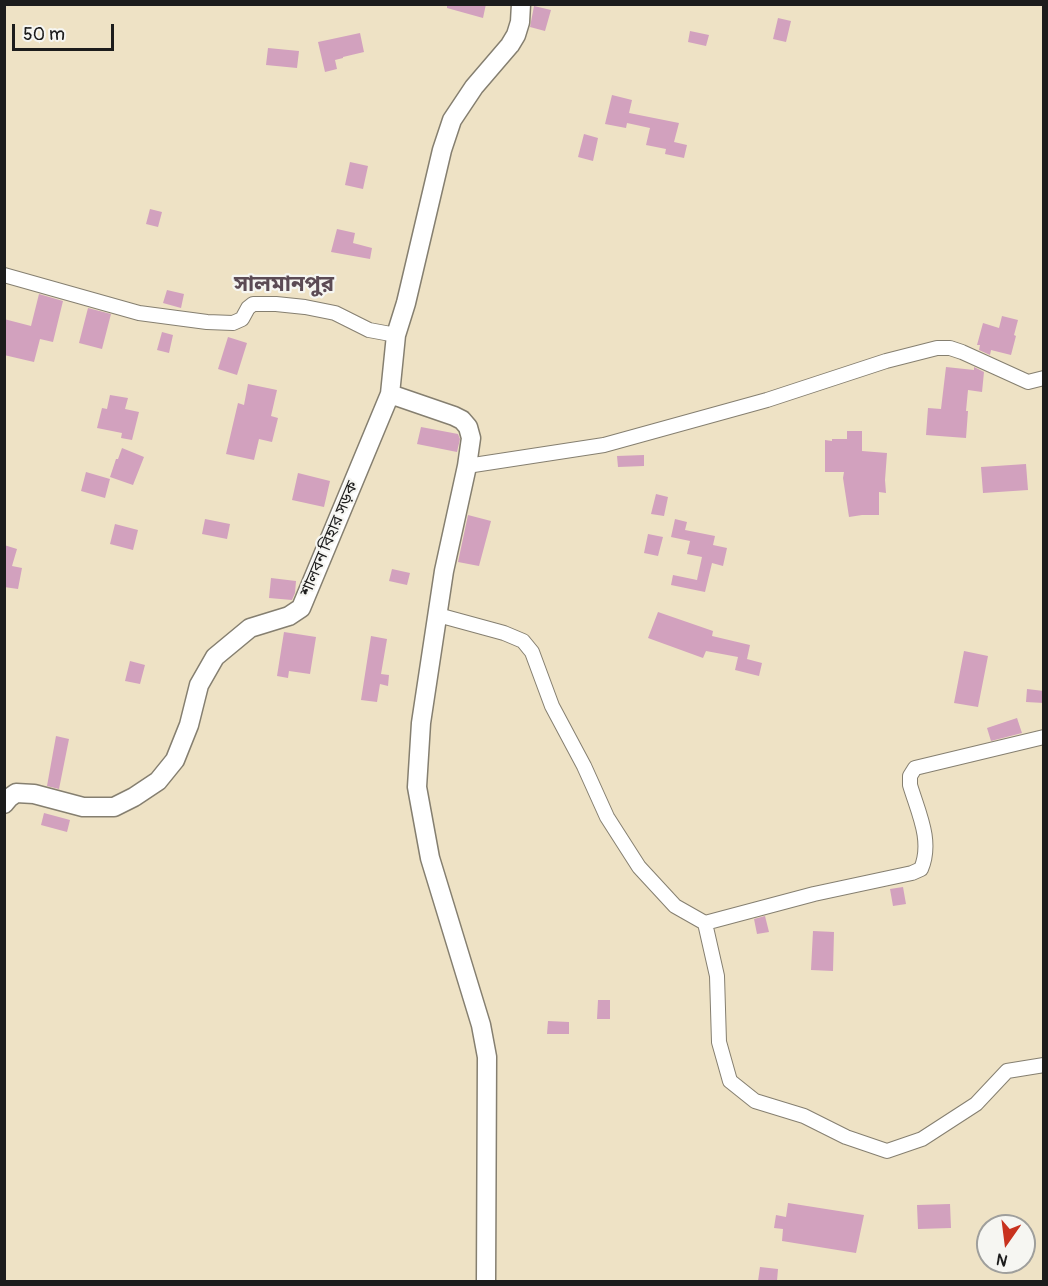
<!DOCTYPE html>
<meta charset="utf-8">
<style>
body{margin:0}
#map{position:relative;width:1048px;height:1286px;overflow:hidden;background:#eee2c5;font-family:Pangolin,sans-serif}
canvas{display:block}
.frame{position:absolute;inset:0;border:6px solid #1c1c1c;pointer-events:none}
.north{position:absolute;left:976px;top:1214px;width:60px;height:60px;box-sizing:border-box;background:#f6f6f2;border:2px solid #9f9f9c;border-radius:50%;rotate:194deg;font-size:16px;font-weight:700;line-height:24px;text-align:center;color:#1c1c1c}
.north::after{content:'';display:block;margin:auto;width:21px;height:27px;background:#c8321e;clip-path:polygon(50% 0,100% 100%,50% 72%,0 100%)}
.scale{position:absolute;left:12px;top:24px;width:102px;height:27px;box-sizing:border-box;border:3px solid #1c1c1c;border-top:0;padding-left:8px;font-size:18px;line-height:21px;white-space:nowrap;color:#1c1c1c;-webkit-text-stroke:4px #f6f6f2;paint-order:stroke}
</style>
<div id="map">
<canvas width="1048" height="1286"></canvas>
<div class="frame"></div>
<div class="north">N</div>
<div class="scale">50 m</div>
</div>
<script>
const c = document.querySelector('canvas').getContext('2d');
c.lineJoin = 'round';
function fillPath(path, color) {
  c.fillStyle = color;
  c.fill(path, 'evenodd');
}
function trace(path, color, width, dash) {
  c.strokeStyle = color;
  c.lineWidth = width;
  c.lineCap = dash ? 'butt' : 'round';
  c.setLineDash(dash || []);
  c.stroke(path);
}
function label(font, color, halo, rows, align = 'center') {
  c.font = font + ' Pangolin,"Noto Sans Bengali",sans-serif';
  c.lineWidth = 4.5;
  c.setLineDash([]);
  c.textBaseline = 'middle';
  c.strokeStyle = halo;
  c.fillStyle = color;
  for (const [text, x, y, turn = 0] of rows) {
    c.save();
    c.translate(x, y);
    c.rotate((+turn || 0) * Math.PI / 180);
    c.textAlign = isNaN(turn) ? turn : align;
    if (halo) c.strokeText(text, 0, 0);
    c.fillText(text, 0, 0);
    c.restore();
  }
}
const building = new Path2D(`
 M 447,4 L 486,4 L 483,18 L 447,8 Z
 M 534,6 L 551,10 L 545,31 L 530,27 Z
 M 778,18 L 791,21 L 786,42 L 773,39 Z
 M 690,31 L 709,35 L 706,46 L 688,42 Z
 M 360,33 L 364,52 L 343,57 L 343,58 L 335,60 L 337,69 L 325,72 L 318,42 Z
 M 268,48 L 299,51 L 297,68 L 266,65 Z
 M 612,95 L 632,100 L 629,113 L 679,123 L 674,142 L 687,145 L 684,158 L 665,154 L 666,149 L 646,145 L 650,128 L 627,123 L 626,128 L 605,124 Z
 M 584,134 L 598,138 L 593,161 L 578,157 Z
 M 350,162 L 368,166 L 363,189 L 345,185 Z
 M 150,209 L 162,212 L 158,227 L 146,224 Z
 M 337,229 L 355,233 L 353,243 L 372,248 L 370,259 L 331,252 Z
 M 167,290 L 184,294 L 181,308 L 163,303 Z
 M 39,294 L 63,301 L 53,342 L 40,339 L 34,362 L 4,355 L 4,319 L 31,326 Z
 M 88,308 L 111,314 L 102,349 L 79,343 Z
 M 1002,316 L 1018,320 L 1014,335 L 1016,336 L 1011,355 L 991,350 L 990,355 L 979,350 L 980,345 L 977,345 L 983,323 L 999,328 Z
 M 162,332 L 173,335 L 169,353 L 157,350 Z
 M 228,337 L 247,343 L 237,375 L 218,369 Z
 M 946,367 L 974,370 L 974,367 L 984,372 L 982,392 L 968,390 L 966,411 L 968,411 L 966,438 L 926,435 L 928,408 L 941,409 Z
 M 248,384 L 277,390 L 271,416 L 278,418 L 272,442 L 259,439 L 254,460 L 226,454 L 238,403 L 244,405 Z
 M 110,395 L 128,398 L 125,409 L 139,412 L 132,440 L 121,438 L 122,433 L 97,428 L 102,408 L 107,409 Z
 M 421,427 L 458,434 L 460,439 L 457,452 L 417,444 Z
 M 847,431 L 862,431 L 862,451 L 887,453 L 885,480 L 886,493 L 879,492 L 879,515 L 862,515 L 849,517 L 843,478 L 844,472 L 825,472 L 825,440 L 832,441 L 832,439 L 847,439 Z
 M 122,448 L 144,457 L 133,485 L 110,477 L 116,459 L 118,459 Z
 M 644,455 L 644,466 L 618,467 L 617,456 Z
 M 1026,464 L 1028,490 L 983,493 L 981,467 Z
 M 86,472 L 110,479 L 105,498 L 81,491 Z
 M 298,473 L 330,481 L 324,507 L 292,500 Z
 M 656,494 L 668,497 L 664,516 L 651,514 Z
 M 468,515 L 491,521 L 479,566 L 458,562 Z
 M 205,519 L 230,524 L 227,539 L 202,534 Z
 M 675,519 L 687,522 L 685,530 L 715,536 L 713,545 L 727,548 L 723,566 L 712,563 L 705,592 L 671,585 L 673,575 L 697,580 L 702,557 L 687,554 L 690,541 L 671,537 Z
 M 115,524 L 138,530 L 133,550 L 110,544 Z
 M 648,534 L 663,537 L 658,556 L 644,553 Z
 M 4,545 L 17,549 L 12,566 L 22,568 L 18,589 L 4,587 Z
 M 392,569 L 410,573 L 407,585 L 389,581 Z
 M 271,578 L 296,581 L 295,593 L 292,600 L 269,598 Z
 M 658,612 L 713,631 L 712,636 L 750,645 L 747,659 L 743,658 L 762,663 L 759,676 L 735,670 L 738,657 L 706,651 L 703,658 L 648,638 Z
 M 284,632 L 316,637 L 310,674 L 289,671 L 288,678 L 277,676 Z
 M 371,636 L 387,639 L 381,674 L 389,675 L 388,686 L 380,684 L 377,702 L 361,700 Z
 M 964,651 L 988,656 L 978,707 L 954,703 Z
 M 130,661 L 145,665 L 140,684 L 125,681 Z
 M 1027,689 L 1044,691 L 1044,703 L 1026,702 Z
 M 1017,718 L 1022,733 L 991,741 L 987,728 Z
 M 56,736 L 69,739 L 59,789 L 47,786 Z
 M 44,813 L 70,820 L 67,832 L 41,825 Z
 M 903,887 L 906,904 L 893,906 L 890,889 Z
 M 765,916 L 769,932 L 757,934 L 754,919 Z
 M 813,931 L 834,932 L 833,971 L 811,970 Z
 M 598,1000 L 610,1000 L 610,1019 L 597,1019 Z
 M 548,1021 L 569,1022 L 569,1034 L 547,1034 Z
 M 788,1203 L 864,1215 L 856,1253 L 782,1241 L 783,1229 L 774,1228 L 776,1215 L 786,1217 Z
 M 950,1204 L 951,1228 L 918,1229 L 917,1205 Z
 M 760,1267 L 778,1269 L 777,1281 L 758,1281 Z`);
const street = new Path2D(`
 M 4,275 L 139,313 L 207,322 L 233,323 L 242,319 L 248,308 L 253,304 L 276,304 L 305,307 L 335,313 L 369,330 L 396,335
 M 467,466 L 604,445 L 767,400 L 886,361 L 937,348 L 950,348 L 962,352 L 1028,382 L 1044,378
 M 438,615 L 504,633 L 523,641 L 532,652 L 552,706 L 584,766 L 607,817 L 639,867 L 675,906 L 705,923 L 814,894 L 912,873 L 921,869 C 933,841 918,812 910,785 L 910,776 L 915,768 L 1044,737
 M 705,923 L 717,976 L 719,1042 L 730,1081 L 755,1101 L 804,1116 L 846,1137 L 887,1151 L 922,1139 L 976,1104 L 1007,1071 L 1044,1065`);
const secondary = new Path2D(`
 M 390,394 L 454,416 L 462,420 L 468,427 L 471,438 L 467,466 L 444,571 L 421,723 L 417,787 L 430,858 L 481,1025 L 487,1057 L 486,1282
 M 4,804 L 9,798 L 16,793 L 34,794 L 83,807 L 114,807 L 134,797 L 158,781 L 175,760 L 189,725 L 199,685 L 215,657 L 250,628 L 289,616 L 301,608 L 390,394 L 396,335 L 406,303 L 442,150 L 452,120 L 474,87 L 510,45 L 516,35 L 520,22 L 521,4`);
const streetNames = [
 ["শালবন বিহার সড়ক",330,539,-67]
];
const districtNames = [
 ["সালমানপুর",284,285]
];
fillPath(building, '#d2a1be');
trace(street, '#857f70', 16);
trace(secondary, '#857f70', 21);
trace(street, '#fff', 14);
trace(secondary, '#fff', 18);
label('16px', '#1c1c1c', '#f6f6f2', streetNames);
label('bold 22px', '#5c4b55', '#f6f6f2', districtNames);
</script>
